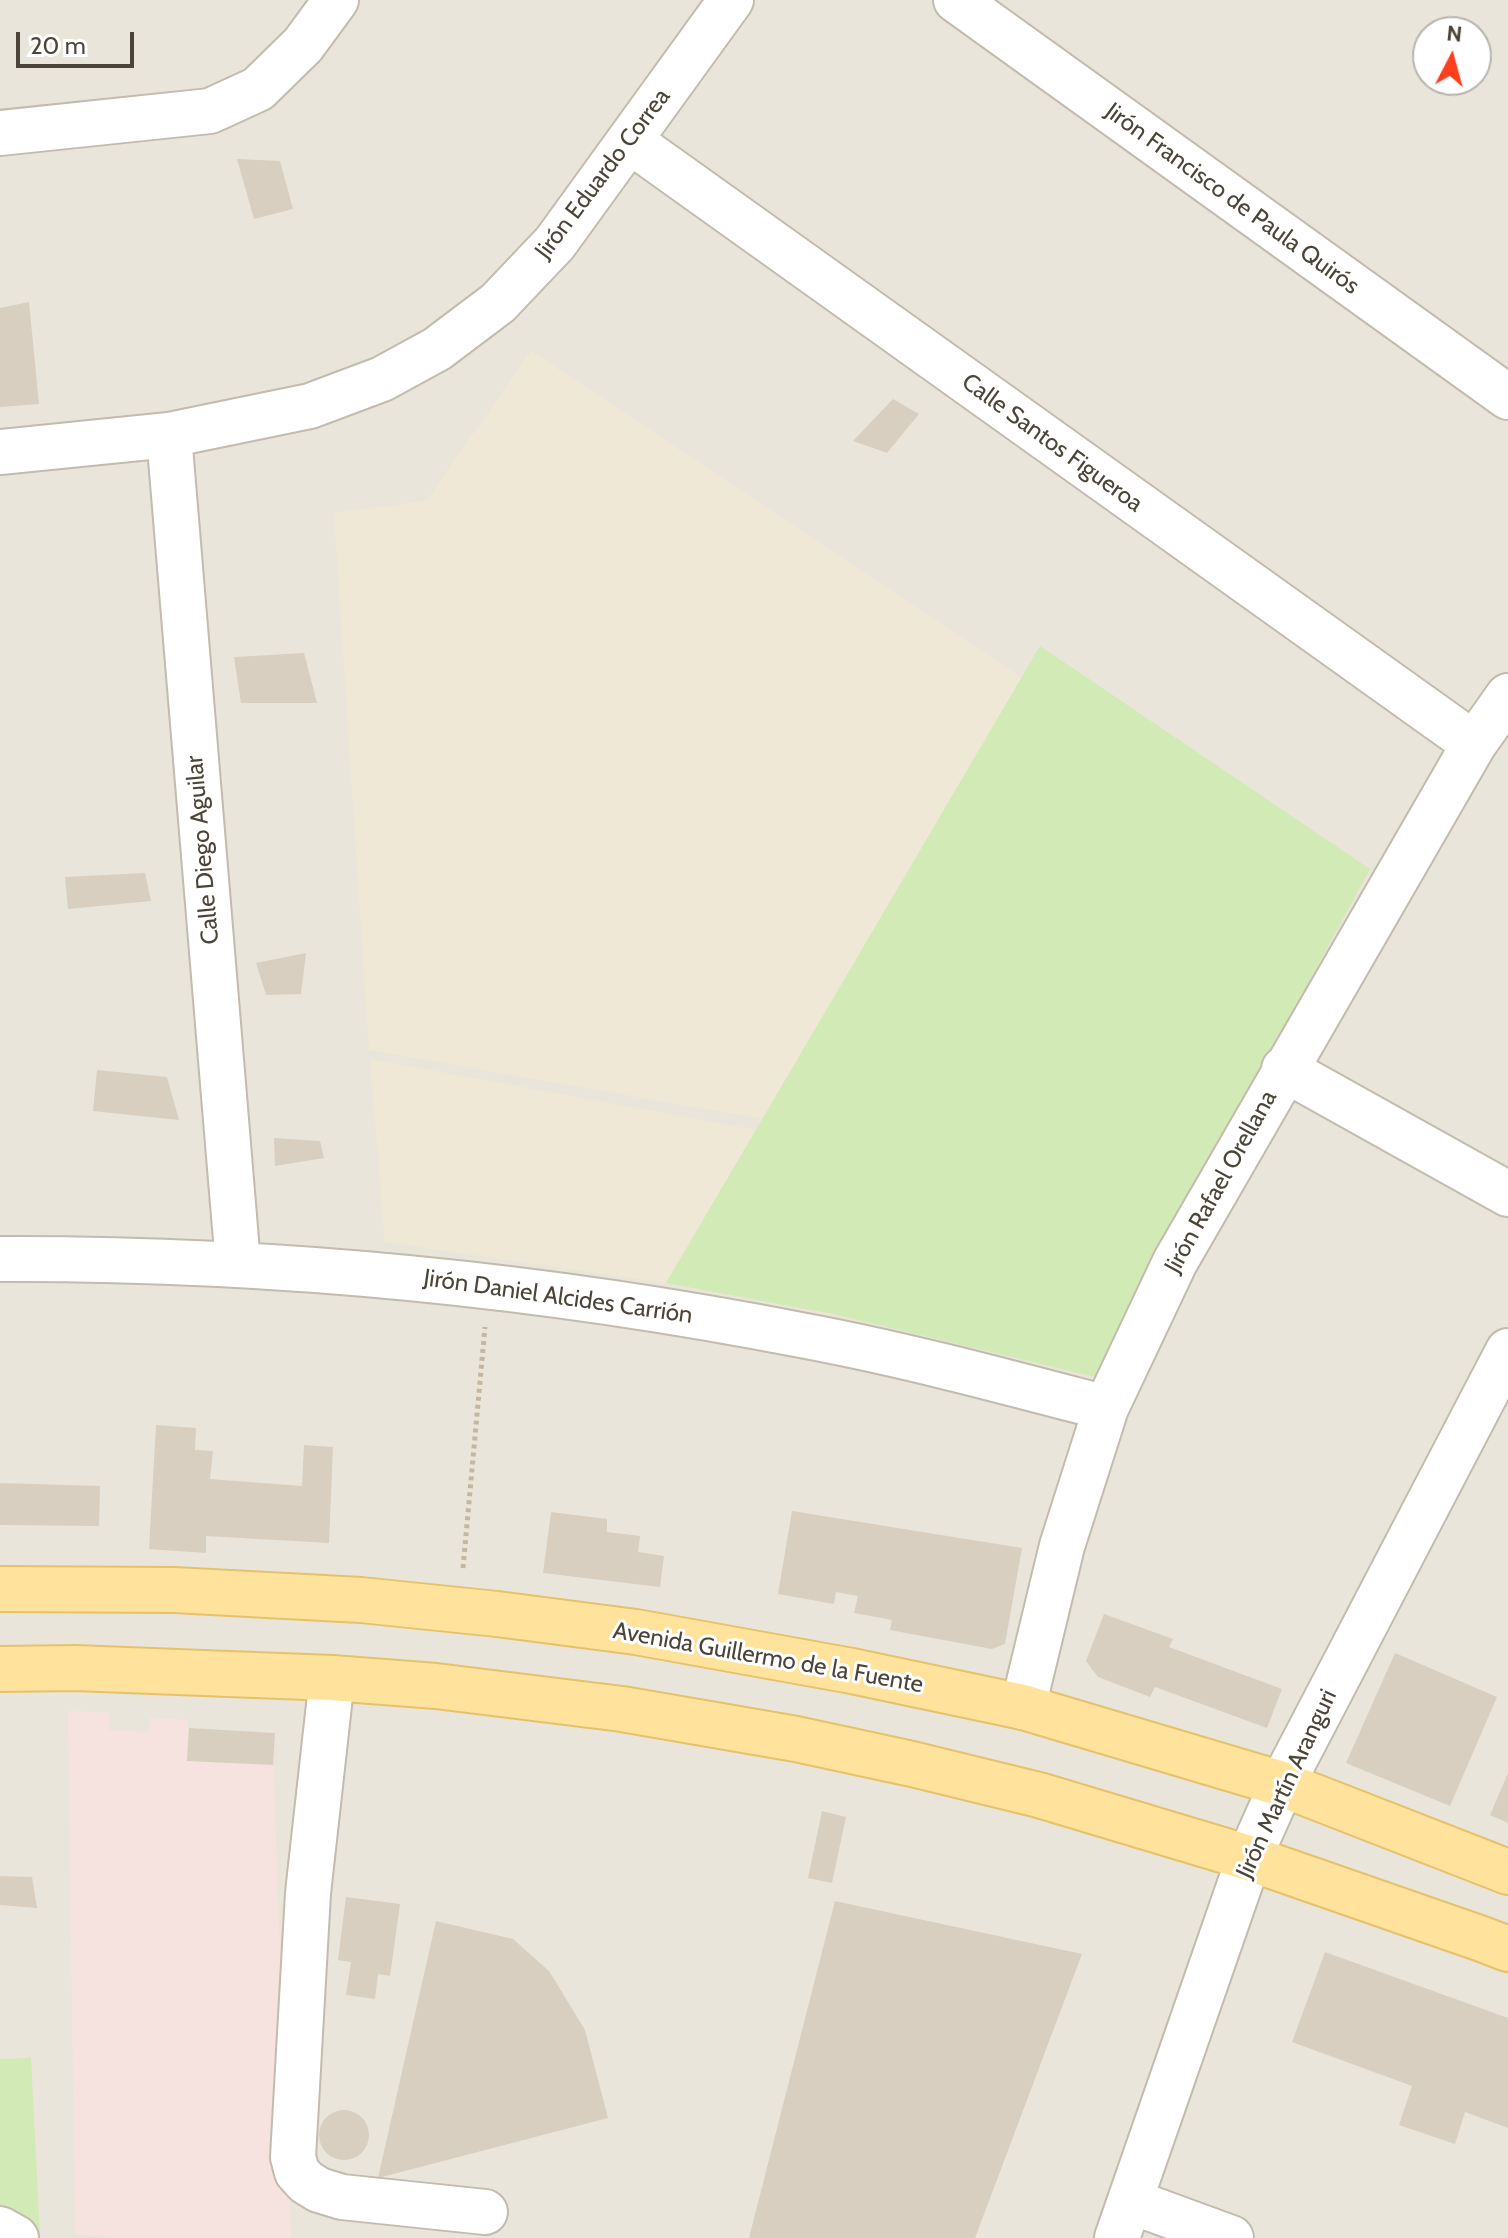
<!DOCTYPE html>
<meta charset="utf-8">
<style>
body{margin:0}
#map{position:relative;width:1508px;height:2238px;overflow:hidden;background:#f6f3ec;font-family:Cabin,sans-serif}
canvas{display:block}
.north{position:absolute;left:1412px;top:16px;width:80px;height:80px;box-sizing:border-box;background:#fff;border:2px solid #b7b4b0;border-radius:50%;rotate:6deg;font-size:22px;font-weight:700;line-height:32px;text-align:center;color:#4b4439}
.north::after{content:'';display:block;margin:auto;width:28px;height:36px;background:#fc3f1d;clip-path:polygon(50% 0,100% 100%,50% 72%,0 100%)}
.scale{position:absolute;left:16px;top:32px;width:118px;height:36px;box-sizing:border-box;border:4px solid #4b4439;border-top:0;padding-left:10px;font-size:24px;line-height:28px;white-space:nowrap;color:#4b4439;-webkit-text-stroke:6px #fff;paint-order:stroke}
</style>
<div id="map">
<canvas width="1508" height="2238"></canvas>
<div class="north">N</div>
<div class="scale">20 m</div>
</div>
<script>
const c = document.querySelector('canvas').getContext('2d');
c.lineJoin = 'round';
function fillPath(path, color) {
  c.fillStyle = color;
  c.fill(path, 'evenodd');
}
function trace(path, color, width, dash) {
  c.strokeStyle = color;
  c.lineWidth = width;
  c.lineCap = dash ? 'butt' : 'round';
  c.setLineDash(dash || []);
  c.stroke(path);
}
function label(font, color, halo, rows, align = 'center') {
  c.font = font + ' Cabin,sans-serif';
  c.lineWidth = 6;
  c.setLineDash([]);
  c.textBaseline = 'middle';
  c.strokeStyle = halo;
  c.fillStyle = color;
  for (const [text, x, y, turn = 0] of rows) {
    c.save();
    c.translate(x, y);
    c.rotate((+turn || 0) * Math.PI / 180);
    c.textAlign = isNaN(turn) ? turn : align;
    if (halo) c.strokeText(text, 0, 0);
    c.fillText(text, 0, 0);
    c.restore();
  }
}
const residential = new Path2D(`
 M 0,0 L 1508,0 L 1508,2238 L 0,2238 ZM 1428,32 L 1476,32 L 1476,80 L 1428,80 Z`);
const education = new Path2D(`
 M 531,351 L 1022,678 L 763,1119 L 369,1050 L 334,513 L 426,501 Z
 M 370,1059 L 756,1130 L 666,1283 L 385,1242 Z`);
const medical = new Path2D(`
 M 68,1711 L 109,1713 L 109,1730 L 149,1732 L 150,1718 L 188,1720 L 187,1761 L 273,1765 L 291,2238 L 115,2238 L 75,2234 Z`);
const green = new Path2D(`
 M 1040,646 L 1370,869 L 1095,1377 L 833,1314 L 666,1283 Z
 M 31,2058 L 40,2238 L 0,2238 L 0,2059 Z`);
const building = new Path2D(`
 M 237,159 L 280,161 L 293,209 L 254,219 Z
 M 29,302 L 39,404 L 0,407 L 0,308 Z
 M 893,399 L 919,414 L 887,453 L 853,441 Z
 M 304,653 L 317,703 L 241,703 L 234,657 Z
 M 145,873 L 151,901 L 68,909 L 65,877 Z
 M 306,953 L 301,994 L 266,995 L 256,963 Z
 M 97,1070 L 167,1077 L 179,1120 L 93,1111 Z
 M 274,1138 L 320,1141 L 324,1158 L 275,1166 Z
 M 156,1425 L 196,1428 L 195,1450 L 213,1451 L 210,1479 L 302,1486 L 304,1445 L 333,1447 L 329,1543 L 206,1536 L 206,1553 L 149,1549 Z
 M 0,1483 L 100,1486 L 99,1526 L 0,1525 Z
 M 792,1511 L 1022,1548 L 1005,1644 L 992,1649 L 890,1630 L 892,1620 L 854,1613 L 858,1596 L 836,1592 L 834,1604 L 778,1594 Z
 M 551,1512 L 607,1519 L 607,1532 L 640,1536 L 638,1552 L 664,1556 L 660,1587 L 543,1573 Z
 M 1104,1614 L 1173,1639 L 1169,1647 L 1282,1689 L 1267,1728 L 1155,1687 L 1150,1697 L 1098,1677 L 1086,1661 Z
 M 1395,1653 L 1497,1697 L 1450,1806 L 1346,1763 Z
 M 189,1728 L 275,1733 L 273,1765 L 187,1761 Z
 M 1508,1773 L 1508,1823 L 1490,1815 Z
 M 822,1811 L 846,1817 L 832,1883 L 808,1878 Z
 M 0,1876 L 32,1877 L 37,1908 L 0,1905 Z
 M 346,1897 L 400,1904 L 390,1976 L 378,1974 L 375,1999 L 346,1995 L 351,1962 L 338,1960 Z
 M 835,1901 L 1082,1954 L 975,2238 L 749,2238 Z
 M 436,1921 L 513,1939 L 549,1971 L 585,2030 L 608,2118 L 378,2178 Z
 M 1325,1952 L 1508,2018 L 1508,2128 L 1465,2112 L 1455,2144 L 1399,2125 L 1412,2086 L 1292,2042 Z
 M319 2135a25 25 0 1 1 50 0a25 25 0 1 1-50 0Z`);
const path = new Path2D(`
 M 463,1568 L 485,1327`);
const minor = new Path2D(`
 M 956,0 L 1508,397
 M 0,133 L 210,111 L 258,89 L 303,45 L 336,0
 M 630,141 L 1474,744
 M 169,435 L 238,1264
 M 0,452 L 169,435 L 310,406 L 382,379 L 437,349 L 498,303 L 555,243 L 731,0
 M 1284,1069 L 1508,1194
 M 0,1259 C 271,1258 540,1284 806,1336 C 907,1355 1007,1382 1106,1408
 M 332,1678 L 308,1893 L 293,2157 L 297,2172 L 306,2182 L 319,2190 L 342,2197 L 485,2212
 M 1023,1707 L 1062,1546 L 1106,1408 L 1175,1262 L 1474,744 L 1508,696
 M 1130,2201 L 1231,2238
 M 0,2229 L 16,2238
 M 1117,2238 L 1249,1858 L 1282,1784 L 1508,1351`);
const major = new Path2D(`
 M 0,1589 L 174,1590 L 361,1600 L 497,1614 L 636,1632 L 852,1671 L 1023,1707 L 1282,1784 L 1508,1872
 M 0,1669 L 75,1668 L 332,1678 L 436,1686 L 622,1709 L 796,1739 L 912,1764 L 1039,1795 L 1249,1858 L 1482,1939 L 1508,1949`);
const streetNames = [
 ["Jirón Eduardo Correa",603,174,-53],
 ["Jirón Francisco de Paula Quirós",1232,199,36],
 ["Calle Santos Figueroa",1052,443,36],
 ["Calle Diego Aguilar",203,850,-95],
 ["Jirón Rafael Orellana",1221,1182,-61],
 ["Jirón Daniel Alcides Carrión",558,1297,8],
 ["Avenida Guillermo de la Fuente",768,1658,10],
 ["Jirón Martín Aranguri",1287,1784,-65]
];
fillPath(residential, '#eae5da');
fillPath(education, '#efe8d6');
fillPath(medical, '#f6e3e0');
fillPath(green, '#d2eab5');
fillPath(building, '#d8cfc1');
trace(minor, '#c2bbae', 48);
trace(major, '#e6c16a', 48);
trace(path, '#c4b79f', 5, [4, 4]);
trace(minor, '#fff', 44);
trace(major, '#ffe39c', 44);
label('24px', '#4b4439', '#fff', streetNames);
</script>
